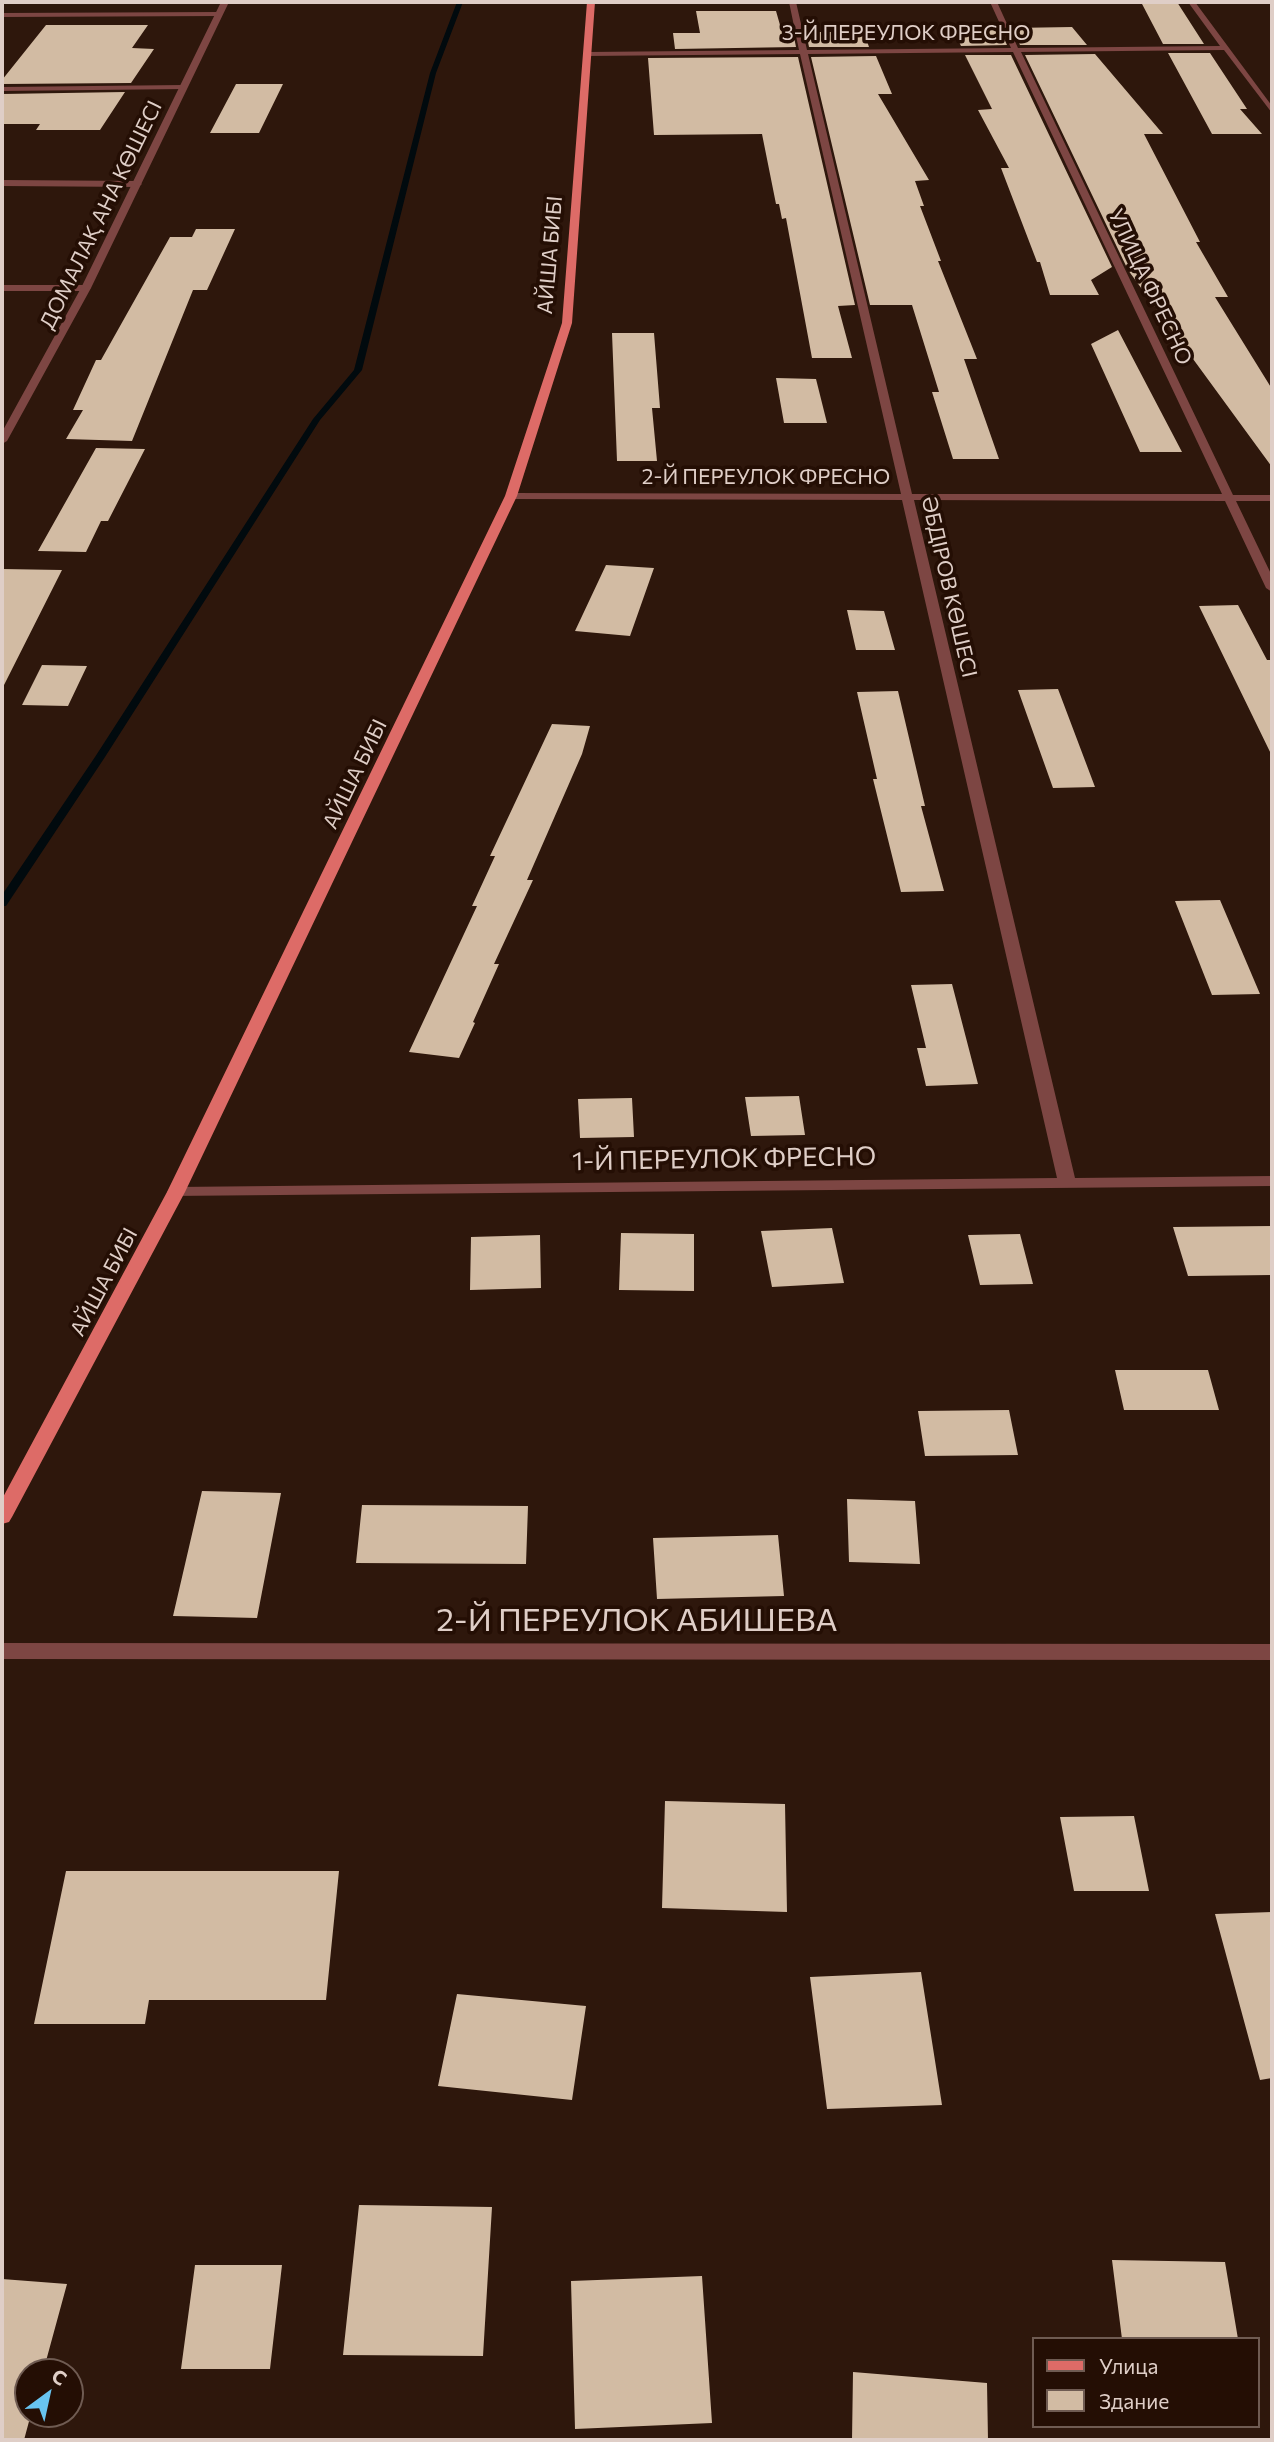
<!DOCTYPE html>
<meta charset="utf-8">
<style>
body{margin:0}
#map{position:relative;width:1274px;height:2442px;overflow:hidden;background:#2e170c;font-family:Commissioner,sans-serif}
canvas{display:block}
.frame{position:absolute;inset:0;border:4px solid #dfcec7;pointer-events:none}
.legend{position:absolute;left:1032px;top:2337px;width:228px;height:91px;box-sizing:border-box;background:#240e04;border:2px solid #6f5b52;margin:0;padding:9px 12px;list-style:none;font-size:21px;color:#dfcec7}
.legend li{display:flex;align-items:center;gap:14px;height:35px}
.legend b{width:35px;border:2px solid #6f5b52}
.north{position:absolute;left:14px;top:2358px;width:70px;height:70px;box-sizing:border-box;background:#240e04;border:2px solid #6f5b52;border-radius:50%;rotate:33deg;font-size:19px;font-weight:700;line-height:28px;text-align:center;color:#dfcec7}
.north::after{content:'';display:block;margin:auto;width:24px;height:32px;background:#68c4f0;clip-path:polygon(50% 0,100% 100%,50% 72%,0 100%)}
</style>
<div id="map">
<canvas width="1274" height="2442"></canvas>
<div class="frame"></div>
<ul class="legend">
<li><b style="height:9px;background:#dd6b67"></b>Улица</li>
<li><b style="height:19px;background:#d2bba3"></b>Здание</li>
</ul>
<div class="north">С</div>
</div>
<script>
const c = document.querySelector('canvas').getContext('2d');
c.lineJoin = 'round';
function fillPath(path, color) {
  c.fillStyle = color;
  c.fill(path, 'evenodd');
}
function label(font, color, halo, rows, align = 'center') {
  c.font = font + ' Commissioner,sans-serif';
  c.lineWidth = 7;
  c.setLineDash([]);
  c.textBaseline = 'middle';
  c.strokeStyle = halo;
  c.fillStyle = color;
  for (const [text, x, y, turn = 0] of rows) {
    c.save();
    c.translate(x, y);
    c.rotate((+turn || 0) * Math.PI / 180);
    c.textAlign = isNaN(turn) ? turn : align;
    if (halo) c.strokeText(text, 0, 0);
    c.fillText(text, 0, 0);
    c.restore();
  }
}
const stream = new Path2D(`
 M 457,2 L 463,2 L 436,73 L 362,370 L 320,420 L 105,757 L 6,906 L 2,906 L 2,895 L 95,757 L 313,419 L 354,370 L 430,73 Z`);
const building = new Path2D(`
 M 1141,2 L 1177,2 L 1204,44 L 1163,44 Z
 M 696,11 L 776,11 L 782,32 L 793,32 L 796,47 L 675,49 L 673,33 L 700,33 Z
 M 46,25 L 148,25 L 132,48 L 154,49 L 131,83 L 2,84 L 2,80 Z
 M 1072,27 L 1087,45 L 1020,45 L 1012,28 Z
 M 999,28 L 1007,45 L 961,46 L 953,29 Z
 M 806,32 L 864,32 L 869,47 L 809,47 Z
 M 1168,53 L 1210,53 L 1247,109 L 1240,109 L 1262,134 L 1212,134 Z
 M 1095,54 L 1163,134 L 1144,134 L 1200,242 L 1196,242 L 1228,297 L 1215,297 L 1272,389 L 1272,467 L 1128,270 L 1025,55 Z
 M 965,55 L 1011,55 L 1112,267 L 1091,280 L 1099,295 L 1050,295 L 1040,262 L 1037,262 L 1001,168 L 1009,168 L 978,110 L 992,109 Z
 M 876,56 L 892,94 L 878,94 L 929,180 L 915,181 L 924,206 L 920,206 L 941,261 L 938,261 L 977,359 L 964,359 L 999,459 L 953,459 L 932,392 L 939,392 L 912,305 L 870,305 L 811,57 Z
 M 798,57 L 855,305 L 838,306 L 852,358 L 812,358 L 786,218 L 782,219 L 779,204 L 776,204 L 762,134 L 654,135 L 648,58 Z
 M 236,84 L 283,84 L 259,133 L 210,133 Z
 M 125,92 L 100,130 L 36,130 L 40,124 L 2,124 L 2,94 Z
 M 196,229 L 235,229 L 207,290 L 193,290 L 132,441 L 66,439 L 83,410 L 73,410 L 96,360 L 101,360 L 170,237 L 192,237 Z
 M 1118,330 L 1182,452 L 1140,452 L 1091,344 Z
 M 612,333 L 654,333 L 660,408 L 652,408 L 657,461 L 617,461 Z
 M 776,378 L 816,379 L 827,423 L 784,423 Z
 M 96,448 L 145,449 L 108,521 L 101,521 L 86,552 L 38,551 Z
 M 606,565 L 654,568 L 630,636 L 575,631 Z
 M 2,569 L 62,570 L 2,689 Z
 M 1238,605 L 1267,660 L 1272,660 L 1272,756 L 1199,606 Z
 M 847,610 L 884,611 L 895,650 L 856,650 Z
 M 42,665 L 87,666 L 68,706 L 22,705 Z
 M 1058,689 L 1095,787 L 1053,788 L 1018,690 Z
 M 898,691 L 925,806 L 921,806 L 944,891 L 901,892 L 873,779 L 877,779 L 857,692 Z
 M 552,724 L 590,726 L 582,754 L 527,880 L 533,880 L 494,964 L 499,964 L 473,1022 L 475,1023 L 459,1058 L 409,1052 L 477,906 L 472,906 L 495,856 L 490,856 Z
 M 1220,900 L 1260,994 L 1212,995 L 1175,901 Z
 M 952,984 L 978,1084 L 926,1086 L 917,1048 L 926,1048 L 911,985 Z
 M 799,1096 L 805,1135 L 751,1136 L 745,1097 Z
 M 632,1098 L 634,1137 L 580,1138 L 578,1099 Z
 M 1272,1226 L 1272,1275 L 1188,1276 L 1173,1227 Z
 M 832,1228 L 844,1283 L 772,1287 L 761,1231 Z
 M 621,1233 L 694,1234 L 694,1291 L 619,1290 Z
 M 1020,1234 L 1033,1284 L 980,1285 L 968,1235 Z
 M 540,1235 L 541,1288 L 470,1290 L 471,1237 Z
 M 1115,1370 L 1208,1370 L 1219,1410 L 1124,1410 Z
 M 1009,1410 L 1018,1455 L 925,1456 L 918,1411 Z
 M 202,1491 L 281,1493 L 257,1618 L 173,1616 Z
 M 847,1499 L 915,1501 L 920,1564 L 849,1562 Z
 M 362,1505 L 528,1506 L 526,1564 L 356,1563 Z
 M 778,1535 L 784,1596 L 657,1599 L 653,1538 Z
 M 665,1801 L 785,1804 L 787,1912 L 662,1908 Z
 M 1134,1816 L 1149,1891 L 1074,1891 L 1060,1817 Z
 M 66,1871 L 339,1871 L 326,2000 L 149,2000 L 145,2024 L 34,2024 Z
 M 1272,1912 L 1272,2078 L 1260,2080 L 1215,1914 Z
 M 921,1972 L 942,2105 L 827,2109 L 810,1977 Z
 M 457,1994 L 586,2006 L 572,2100 L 438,2086 Z
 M 359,2205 L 492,2207 L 483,2356 L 343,2355 Z
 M 1112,2260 L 1225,2262 L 1238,2339 L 1122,2339 Z
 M 195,2265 L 282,2265 L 270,2369 L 181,2369 Z
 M 702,2276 L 712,2423 L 575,2429 L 571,2281 Z
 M 2,2279 L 67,2284 L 43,2372 L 28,2372 L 28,2414 L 31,2414 L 24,2440 L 2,2440 Z
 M 853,2372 L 987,2383 L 988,2440 L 852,2440 Z`);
const lane = new Path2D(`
 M 218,12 L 221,16 L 2,17 L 2,13 Z
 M 183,85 L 186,89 L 2,91 L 2,87 Z
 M 2,180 L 138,181 L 142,184 L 138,187 L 2,186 Z
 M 2,285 L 86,285 L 91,288 L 86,291 L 2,291 Z`);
const street = new Path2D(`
 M 221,2 L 229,2 L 91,288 L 7,441 L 2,444 L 2,432 L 81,288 Z
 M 789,2 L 796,2 L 807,50 L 1011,48 L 990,2 L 997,2 L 1018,48 L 1220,46 L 1188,2 L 1195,2 L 1272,106 L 1272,113 L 1224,50 L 1021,52 L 1233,495 L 1272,495 L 1272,501 L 1236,501 L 1272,576 L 1272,592 L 1266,588 L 1225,501 L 914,500 L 1075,1178 L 1272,1176 L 1272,1186 L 170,1196 L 167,1192 L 170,1188 L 176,1187 L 1057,1178 L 902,500 L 511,499 L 505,496 L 511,493 L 901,494 L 800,54 L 587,56 L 583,54 L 587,52 L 799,50 ZM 1013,52 L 1222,494 L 912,494 L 808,54 Z
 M 2,1643 L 1272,1644 L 1272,1660 L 2,1659 Z`);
const primary = new Path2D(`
 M 587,2 L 595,2 L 572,323 L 517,496 L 185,1192 L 12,1517 L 9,1522 L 2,1524 L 2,1499 L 167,1192 L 505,496 L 562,323 Z`);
const farStreetnames = [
 ["3-Й ПЕРЕУЛОК ФРЕСНО",906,33],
 ["ДОМАЛАҚ АНА КӨШЕСІ",101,215,-64],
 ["АЙША БИБІ",550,255,-85],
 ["УЛИЦА ФРЕСНО",1150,287,65],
 ["2-Й ПЕРЕУЛОК ФРЕСНО",766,477],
 ["ӘБДІРОВ КӨШЕСІ",949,587,77],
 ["АЙША БИБІ",355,774,-64],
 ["АЙША БИБІ",104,1282,-62]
];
const streetNames = [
 ["1-Й ПЕРЕУЛОК ФРЕСНО",724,1159,-1]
];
const nearStreetnames = [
 ["2-Й ПЕРЕУЛОК АБИШЕВА",637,1620]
];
fillPath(stream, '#010a0e');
fillPath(building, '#d2bba3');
fillPath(lane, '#7d4643');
fillPath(street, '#7d4643');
fillPath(primary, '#dd6b67');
label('21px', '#dfcec7', '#240e04', farStreetnames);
label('26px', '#dfcec7', '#240e04', streetNames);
label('32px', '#dfcec7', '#240e04', nearStreetnames);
</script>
